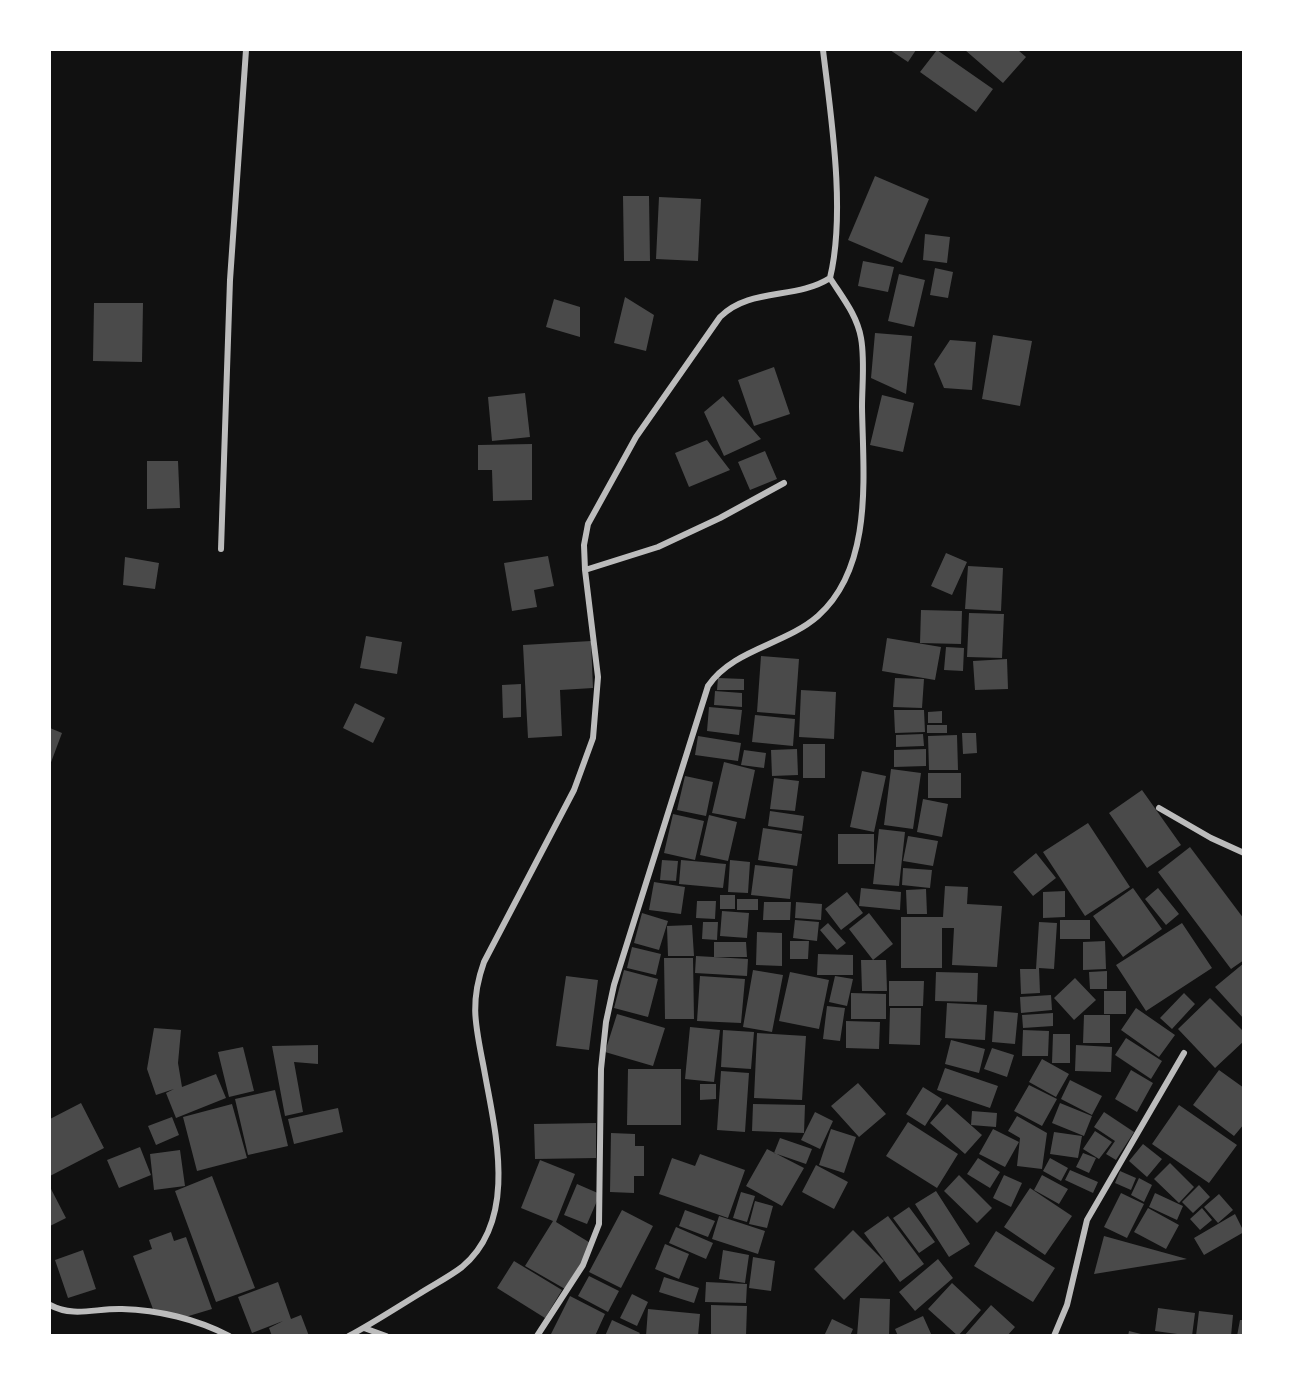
<!DOCTYPE html>
<style>
body{margin:0}
#map{position:relative;width:1293px;height:1385px;overflow:hidden;background:#111;font-family:Karla,sans-serif}
canvas{display:block}
.frame{position:absolute;inset:0;border:51px solid #fff;pointer-events:none}
</style>
<div id="map">
<canvas width="1293" height="1385"></canvas>
<div class="frame"></div>
</div>
<script>
const c = document.querySelector('canvas').getContext('2d');
c.lineJoin = 'round';
function fillPath(path, color) {
  c.fillStyle = color;
  c.fill(path, 'evenodd');
}
function trace(path, color, width, dash) {
  c.strokeStyle = color;
  c.lineWidth = width;
  c.lineCap = dash ? 'butt' : 'round';
  c.setLineDash(dash || []);
  c.stroke(path);
}
const building = new Path2D(`
 M 890,50 L 916,50 L 908,62 Z
 M 937,50 L 993,89 L 976,112 L 920,72 Z
 M 965,50 L 1018,50 L 1026,57 L 1003,83 Z
 M 875,176 L 929,199 L 902,263 L 848,240 Z
 M 623,196 L 649,196 L 650,261 L 624,261 Z
 M 659,197 L 701,199 L 698,261 L 656,259 Z
 M 925,234 L 950,237 L 947,263 L 923,260 Z
 M 863,261 L 894,267 L 888,292 L 858,286 Z
 M 935,268 L 953,272 L 948,298 L 930,295 Z
 M 899,274 L 925,280 L 914,327 L 888,321 Z
 M 625,297 L 654,315 L 646,351 L 614,343 Z
 M 554,299 L 580,307 L 580,337 L 546,327 Z
 M 94,303 L 143,303 L 142,362 L 93,361 Z
 M 875,333 L 912,336 L 906,394 L 871,378 Z
 M 993,335 L 1032,341 L 1020,406 L 982,399 Z
 M 950,340 L 976,342 L 972,390 L 944,388 L 934,364 Z
 M 774,367 L 790,414 L 754,426 L 738,380 Z
 M 525,393 L 530,437 L 492,441 L 488,397 Z
 M 882,395 L 914,403 L 903,452 L 870,445 Z
 M 723,396 L 761,439 L 724,456 L 704,412 Z
 M 707,440 L 730,470 L 689,487 L 675,453 Z
 M 532,444 L 532,500 L 493,501 L 492,470 L 478,470 L 478,445 Z
 M 765,451 L 777,479 L 750,490 L 738,462 Z
 M 147,461 L 178,461 L 180,508 L 147,509 Z
 M 946,553 L 967,562 L 952,595 L 931,586 Z
 M 548,556 L 554,586 L 534,590 L 537,607 L 512,611 L 504,563 Z
 M 125,557 L 159,563 L 155,589 L 123,585 Z
 M 968,566 L 1003,568 L 1001,611 L 965,609 Z
 M 921,610 L 962,611 L 961,644 L 920,643 Z
 M 969,613 L 1004,614 L 1002,658 L 967,657 Z
 M 366,636 L 402,642 L 397,674 L 360,668 Z
 M 887,638 L 941,647 L 935,680 L 882,671 Z
 M 591,641 L 593,688 L 560,690 L 562,736 L 528,738 L 523,645 Z
 M 946,647 L 964,648 L 963,671 L 944,670 Z
 M 761,656 L 799,659 L 795,715 L 757,712 Z
 M 1007,659 L 1008,689 L 975,690 L 973,661 Z
 M 718,678 L 744,679 L 744,690 L 717,690 Z
 M 895,678 L 924,679 L 922,708 L 893,707 Z
 M 521,684 L 521,717 L 503,718 L 502,685 Z
 M 801,690 L 836,692 L 834,739 L 799,737 Z
 M 715,691 L 742,693 L 742,707 L 714,705 Z
 M 355,703 L 385,718 L 373,743 L 343,728 Z
 M 709,707 L 742,710 L 739,735 L 707,731 Z
 M 894,710 L 924,710 L 925,732 L 895,733 Z
 M 942,711 L 942,723 L 928,723 L 928,712 Z
 M 755,715 L 795,719 L 793,746 L 752,742 Z
 M 927,725 L 947,725 L 947,733 L 927,733 Z
 M 50,728 L 62,733 L 50,765 Z
 M 962,733 L 976,733 L 977,753 L 963,754 Z
 M 923,734 L 924,746 L 896,747 L 896,735 Z
 M 957,735 L 958,770 L 929,770 L 928,736 Z
 M 698,736 L 741,743 L 738,761 L 695,755 Z
 M 803,744 L 825,744 L 825,778 L 803,778 Z
 M 797,749 L 798,775 L 772,776 L 771,750 Z
 M 926,749 L 926,766 L 894,767 L 894,750 Z
 M 744,750 L 766,753 L 764,768 L 741,765 Z
 M 724,762 L 755,770 L 745,819 L 712,813 Z
 M 891,769 L 921,773 L 913,829 L 884,825 Z
 M 862,771 L 886,776 L 874,832 L 850,827 Z
 M 928,773 L 961,773 L 961,798 L 928,798 Z
 M 685,776 L 713,782 L 706,816 L 677,810 Z
 M 774,778 L 799,781 L 795,811 L 770,809 Z
 M 1142,790 L 1181,845 L 1147,868 L 1109,813 Z
 M 923,799 L 948,804 L 942,837 L 917,832 Z
 M 770,811 L 804,816 L 802,831 L 768,826 Z
 M 673,814 L 704,821 L 695,860 L 664,853 Z
 M 709,815 L 737,822 L 728,861 L 700,855 Z
 M 1088,823 L 1130,887 L 1085,916 L 1043,852 Z
 M 763,828 L 802,834 L 797,866 L 758,860 Z
 M 879,829 L 905,832 L 899,886 L 873,884 Z
 M 838,834 L 874,834 L 874,864 L 838,864 Z
 M 908,836 L 938,841 L 933,866 L 903,861 Z
 M 1190,847 L 1244,919 L 1244,960 L 1231,969 L 1158,872 Z
 M 1036,853 L 1056,878 L 1033,896 L 1013,872 Z
 M 662,860 L 678,861 L 676,881 L 660,880 Z
 M 681,860 L 726,864 L 723,888 L 679,884 Z
 M 730,860 L 750,862 L 748,893 L 728,892 Z
 M 755,865 L 793,869 L 790,899 L 751,895 Z
 M 903,868 L 932,870 L 930,888 L 902,885 Z
 M 654,882 L 685,887 L 681,914 L 649,910 Z
 M 945,886 L 968,887 L 967,904 L 1002,906 L 997,967 L 952,965 L 954,928 L 942,928 L 942,968 L 901,968 L 901,917 L 943,917 Z
 M 861,888 L 901,892 L 900,910 L 859,906 Z
 M 1133,888 L 1162,929 L 1123,957 L 1093,916 Z
 M 1158,888 L 1179,914 L 1166,925 L 1145,899 Z
 M 926,889 L 927,914 L 907,914 L 906,890 Z
 M 1065,891 L 1065,917 L 1043,918 L 1043,892 Z
 M 847,892 L 863,913 L 841,930 L 825,909 Z
 M 720,895 L 735,895 L 735,909 L 720,909 Z
 M 737,899 L 758,899 L 758,910 L 737,910 Z
 M 697,901 L 716,901 L 715,919 L 696,918 Z
 M 764,902 L 791,902 L 790,920 L 763,920 Z
 M 796,902 L 822,904 L 821,920 L 795,918 Z
 M 722,911 L 749,913 L 747,938 L 720,936 Z
 M 642,913 L 668,921 L 659,950 L 634,943 Z
 M 869,913 L 893,944 L 873,960 L 849,929 Z
 M 795,920 L 819,922 L 817,941 L 793,938 Z
 M 1060,920 L 1090,920 L 1090,939 L 1060,939 Z
 M 703,922 L 718,922 L 717,940 L 702,939 Z
 M 1039,922 L 1057,923 L 1054,969 L 1039,968 L 1040,993 L 1021,994 L 1020,969 L 1036,969 Z
 M 828,923 L 846,943 L 837,950 L 820,930 Z
 M 1182,923 L 1212,968 L 1146,1011 L 1116,965 Z
 M 692,925 L 694,956 L 668,956 L 667,926 Z
 M 757,932 L 782,933 L 782,966 L 756,965 Z
 M 790,941 L 809,941 L 808,959 L 790,959 Z
 M 1105,941 L 1106,969 L 1083,970 L 1083,942 Z
 M 714,942 L 746,942 L 747,957 L 714,957 Z
 M 632,947 L 661,954 L 656,975 L 627,968 Z
 M 818,954 L 853,955 L 853,975 L 817,975 Z
 M 696,956 L 748,959 L 747,976 L 695,973 Z
 M 664,958 L 693,958 L 694,1019 L 665,1019 Z
 M 861,960 L 886,960 L 887,991 L 862,991 Z
 M 1244,963 L 1244,1019 L 1215,987 Z
 M 624,970 L 658,979 L 648,1017 L 614,1008 Z
 M 753,970 L 783,975 L 772,1032 L 743,1027 Z
 M 1107,971 L 1107,989 L 1090,989 L 1089,972 Z
 M 790,972 L 829,980 L 819,1029 L 779,1021 Z
 M 936,972 L 978,973 L 977,1002 L 935,1001 Z
 M 566,976 L 598,980 L 589,1050 L 556,1046 Z
 M 700,976 L 745,979 L 741,1023 L 697,1021 Z
 M 835,976 L 853,979 L 847,1006 L 829,1002 Z
 M 1075,978 L 1096,1000 L 1074,1020 L 1054,998 Z
 M 889,981 L 924,981 L 923,1006 L 889,1006 Z
 M 1104,991 L 1126,991 L 1126,1014 L 1104,1014 Z
 M 851,993 L 886,994 L 886,1019 L 851,1019 Z
 M 1184,993 L 1195,1004 L 1172,1029 L 1160,1018 Z
 M 1051,995 L 1052,1010 L 1021,1013 L 1020,997 Z
 M 1210,998 L 1244,1032 L 1244,1041 L 1215,1068 L 1178,1029 Z
 M 947,1003 L 987,1005 L 985,1040 L 945,1038 Z
 M 827,1006 L 845,1008 L 840,1041 L 823,1039 Z
 M 890,1008 L 921,1008 L 920,1045 L 889,1044 Z
 M 1136,1008 L 1175,1035 L 1159,1057 L 1121,1030 Z
 M 994,1011 L 1018,1013 L 1015,1044 L 992,1042 Z
 M 1053,1013 L 1053,1026 L 1023,1028 L 1022,1015 Z
 M 617,1014 L 665,1028 L 653,1066 L 605,1052 Z
 M 1084,1015 L 1110,1015 L 1110,1043 L 1083,1043 Z
 M 846,1021 L 880,1022 L 879,1049 L 846,1048 Z
 M 690,1027 L 720,1030 L 714,1082 L 685,1079 Z
 M 154,1028 L 181,1030 L 178,1063 L 182,1087 L 216,1074 L 226,1098 L 176,1118 L 166,1093 L 174,1089 L 156,1095 L 147,1069 Z
 M 723,1030 L 754,1032 L 751,1069 L 721,1067 Z
 M 1023,1030 L 1049,1031 L 1048,1056 L 1022,1056 Z
 M 757,1033 L 806,1036 L 802,1100 L 754,1098 Z
 M 1053,1034 L 1070,1034 L 1070,1063 L 1052,1063 Z
 M 1126,1038 L 1162,1061 L 1151,1079 L 1115,1055 Z
 M 951,1040 L 985,1049 L 979,1073 L 945,1064 Z
 M 318,1045 L 318,1064 L 294,1062 L 303,1112 L 285,1116 L 272,1046 Z
 M 1076,1045 L 1112,1047 L 1111,1072 L 1075,1071 Z
 M 243,1047 L 254,1091 L 229,1097 L 218,1052 Z
 M 992,1048 L 1014,1055 L 1007,1077 L 984,1069 Z
 M 1042,1059 L 1069,1074 L 1056,1097 L 1029,1082 Z
 M 945,1068 L 998,1086 L 990,1108 L 937,1090 Z
 M 628,1069 L 681,1069 L 681,1125 L 627,1125 Z
 M 1131,1070 L 1153,1083 L 1137,1112 L 1115,1099 Z
 M 1219,1070 L 1244,1088 L 1244,1124 L 1234,1136 L 1193,1105 Z
 M 721,1071 L 749,1073 L 745,1132 L 717,1130 Z
 M 1070,1080 L 1102,1096 L 1092,1115 L 1061,1099 Z
 M 858,1083 L 886,1114 L 859,1137 L 831,1106 Z
 M 700,1084 L 716,1084 L 716,1099 L 700,1100 Z
 M 1029,1085 L 1057,1099 L 1042,1126 L 1014,1111 Z
 M 923,1087 L 942,1099 L 925,1126 L 906,1114 Z
 M 275,1090 L 288,1146 L 248,1155 L 235,1099 Z
 M 81,1103 L 104,1148 L 50,1176 L 50,1119 Z
 M 1060,1103 L 1092,1116 L 1084,1136 L 1052,1123 Z
 M 232,1104 L 247,1158 L 197,1171 L 183,1117 Z
 M 753,1104 L 805,1105 L 804,1133 L 752,1131 Z
 M 947,1104 L 982,1135 L 965,1154 L 930,1123 Z
 M 1179,1105 L 1237,1145 L 1209,1183 L 1152,1144 Z
 M 338,1108 L 343,1132 L 294,1144 L 288,1119 Z
 M 972,1111 L 997,1113 L 996,1127 L 971,1125 Z
 M 815,1112 L 833,1121 L 820,1149 L 801,1140 Z
 M 1104,1112 L 1134,1132 L 1116,1160 L 1106,1154 L 1115,1141 L 1094,1127 Z
 M 1017,1116 L 1047,1133 L 1042,1169 L 1017,1166 L 1020,1138 L 1008,1131 Z
 M 172,1117 L 179,1135 L 156,1145 L 148,1126 Z
 M 908,1122 L 958,1154 L 937,1188 L 886,1156 Z
 M 596,1123 L 596,1158 L 535,1159 L 534,1124 Z
 M 831,1129 L 856,1137 L 844,1173 L 819,1165 Z
 M 993,1129 L 1019,1142 L 1005,1167 L 979,1154 Z
 M 1095,1131 L 1112,1142 L 1099,1159 L 1083,1149 Z
 M 1054,1132 L 1082,1136 L 1078,1158 L 1050,1154 Z
 M 611,1133 L 635,1134 L 635,1146 L 644,1146 L 644,1176 L 634,1176 L 634,1193 L 610,1192 Z
 M 780,1138 L 812,1149 L 806,1164 L 774,1153 Z
 M 1143,1144 L 1162,1159 L 1147,1177 L 1129,1161 Z
 M 140,1147 L 151,1175 L 119,1188 L 107,1160 Z
 M 767,1149 L 804,1168 L 782,1206 L 746,1186 Z
 M 180,1150 L 185,1186 L 154,1190 L 150,1154 Z
 M 1083,1153 L 1096,1158 L 1089,1173 L 1076,1167 Z
 M 700,1154 L 745,1170 L 728,1218 L 659,1194 L 672,1158 L 695,1166 Z
 M 978,1158 L 1000,1172 L 990,1188 L 967,1174 Z
 M 1050,1158 L 1068,1168 L 1061,1181 L 1043,1171 Z
 M 540,1160 L 575,1174 L 556,1222 L 592,1244 L 565,1289 L 525,1266 L 553,1221 L 521,1208 Z
 M 1170,1163 L 1194,1187 L 1179,1203 L 1154,1179 Z
 M 816,1165 L 848,1182 L 834,1209 L 802,1192 Z
 M 1070,1170 L 1098,1182 L 1093,1193 L 1065,1180 Z
 M 1120,1171 L 1136,1178 L 1131,1190 L 1115,1183 Z
 M 959,1175 L 992,1208 L 977,1223 L 944,1191 Z
 M 1004,1175 L 1022,1183 L 1011,1207 L 993,1198 Z
 M 1042,1175 L 1068,1189 L 1059,1204 L 1034,1190 Z
 M 212,1176 L 255,1288 L 216,1302 L 175,1191 Z
 M 1139,1178 L 1152,1185 L 1144,1202 L 1131,1195 Z
 M 577,1184 L 600,1194 L 587,1224 L 564,1215 Z
 M 1199,1185 L 1210,1197 L 1193,1213 L 1182,1202 Z
 M 50,1187 L 66,1218 L 50,1226 Z
 M 1030,1188 L 1072,1216 L 1045,1255 L 1004,1227 Z
 M 936,1191 L 970,1244 L 949,1257 L 915,1204 Z
 M 741,1192 L 755,1196 L 747,1222 L 733,1218 Z
 M 1121,1193 L 1144,1204 L 1127,1238 L 1104,1227 Z
 M 1155,1193 L 1183,1206 L 1177,1220 L 1149,1207 Z
 M 1219,1194 L 1233,1210 L 1218,1223 L 1204,1207 Z
 M 755,1201 L 773,1206 L 767,1228 L 749,1224 Z
 M 909,1207 L 935,1242 L 919,1253 L 893,1218 Z
 M 1148,1208 L 1179,1225 L 1166,1249 L 1134,1232 Z
 M 1202,1208 L 1212,1220 L 1200,1230 L 1190,1219 Z
 M 622,1210 L 653,1226 L 621,1288 L 589,1272 Z
 M 685,1210 L 715,1221 L 708,1237 L 679,1226 Z
 M 1235,1214 L 1244,1232 L 1204,1255 L 1194,1238 Z
 M 719,1216 L 765,1231 L 758,1254 L 712,1239 Z
 M 888,1216 L 924,1264 L 900,1282 L 864,1233 Z
 M 676,1227 L 713,1243 L 706,1259 L 669,1243 Z
 M 853,1230 L 884,1261 L 844,1300 L 814,1269 Z
 M 996,1231 L 1055,1268 L 1033,1302 L 974,1266 Z
 M 171,1232 L 174,1241 L 186,1237 L 212,1309 L 182,1318 L 153,1309 L 133,1256 L 152,1249 L 149,1240 Z
 M 1104,1236 L 1187,1259 L 1094,1274 Z
 M 665,1244 L 689,1254 L 679,1279 L 655,1269 Z
 M 83,1250 L 96,1289 L 68,1298 L 55,1260 Z
 M 723,1250 L 749,1255 L 745,1283 L 719,1279 Z
 M 753,1257 L 775,1261 L 771,1291 L 749,1288 Z
 M 938,1259 L 953,1278 L 915,1311 L 899,1292 Z
 M 514,1261 L 562,1290 L 545,1318 L 497,1288 Z
 M 589,1276 L 619,1291 L 608,1312 L 578,1296 Z
 M 664,1277 L 699,1288 L 694,1303 L 659,1292 Z
 M 278,1282 L 291,1319 L 301,1315 L 309,1336 L 272,1336 L 269,1328 L 283,1321 L 252,1333 L 238,1297 Z
 M 706,1282 L 747,1284 L 746,1303 L 705,1302 Z
 M 952,1283 L 981,1310 L 958,1336 L 928,1309 Z
 M 632,1294 L 648,1302 L 637,1326 L 620,1318 Z
 M 570,1296 L 605,1314 L 595,1336 L 550,1336 Z
 M 860,1298 L 890,1299 L 889,1336 L 857,1336 Z
 M 711,1305 L 747,1306 L 746,1336 L 711,1336 Z
 M 991,1305 L 1015,1327 L 1007,1336 L 964,1336 Z
 M 1158,1308 L 1195,1313 L 1192,1336 L 1155,1331 Z
 M 648,1309 L 700,1314 L 698,1336 L 646,1336 Z
 M 1199,1311 L 1233,1315 L 1231,1336 L 1196,1336 Z
 M 923,1316 L 932,1336 L 898,1336 L 895,1329 Z
 M 832,1319 L 853,1329 L 850,1336 L 824,1336 Z
 M 612,1320 L 640,1333 L 638,1336 L 605,1336 Z
 M 1240,1320 L 1244,1320 L 1244,1336 L 1237,1336 Z
 M 1129,1331 L 1145,1335 L 1145,1336 L 1128,1336 Z`);
const minor = new Path2D(`
 M 221,549 L 230,280 L 246,50
 M 585,570 L 658,547 L 720,518 L 784,483
 M 1159,808 L 1211,838 L 1244,853
 M 50,1305 C 74,1318 96,1308 122,1309 C 158,1310 197,1319 229,1336
 M 364,1328 L 386,1336
 M 349,1336 C 373,1323 396,1308 419,1294 C 433,1285 449,1277 462,1267 C 519,1219 495,1131 484,1069 C 476,1027 469,1004 484,962 L 574,790 L 593,738 L 598,677 L 585,570 L 584,545 L 588,524 L 636,437 L 720,317 C 750,287 796,300 830,278 C 846,212 831,117 823,50
 M 537,1336 L 583,1265 L 599,1224 L 601,1069 L 606,1022 L 614,985 L 708,686 C 733,649 785,645 818,616 C 874,566 863,474 862,407 C 862,385 865,360 861,338 C 857,315 842,297 830,278
 M 1054,1336 L 1067,1305 L 1087,1220 L 1184,1053`);
fillPath(building, '#4a4a4a');
trace(minor, '#bcbcbc', 6);
</script>
